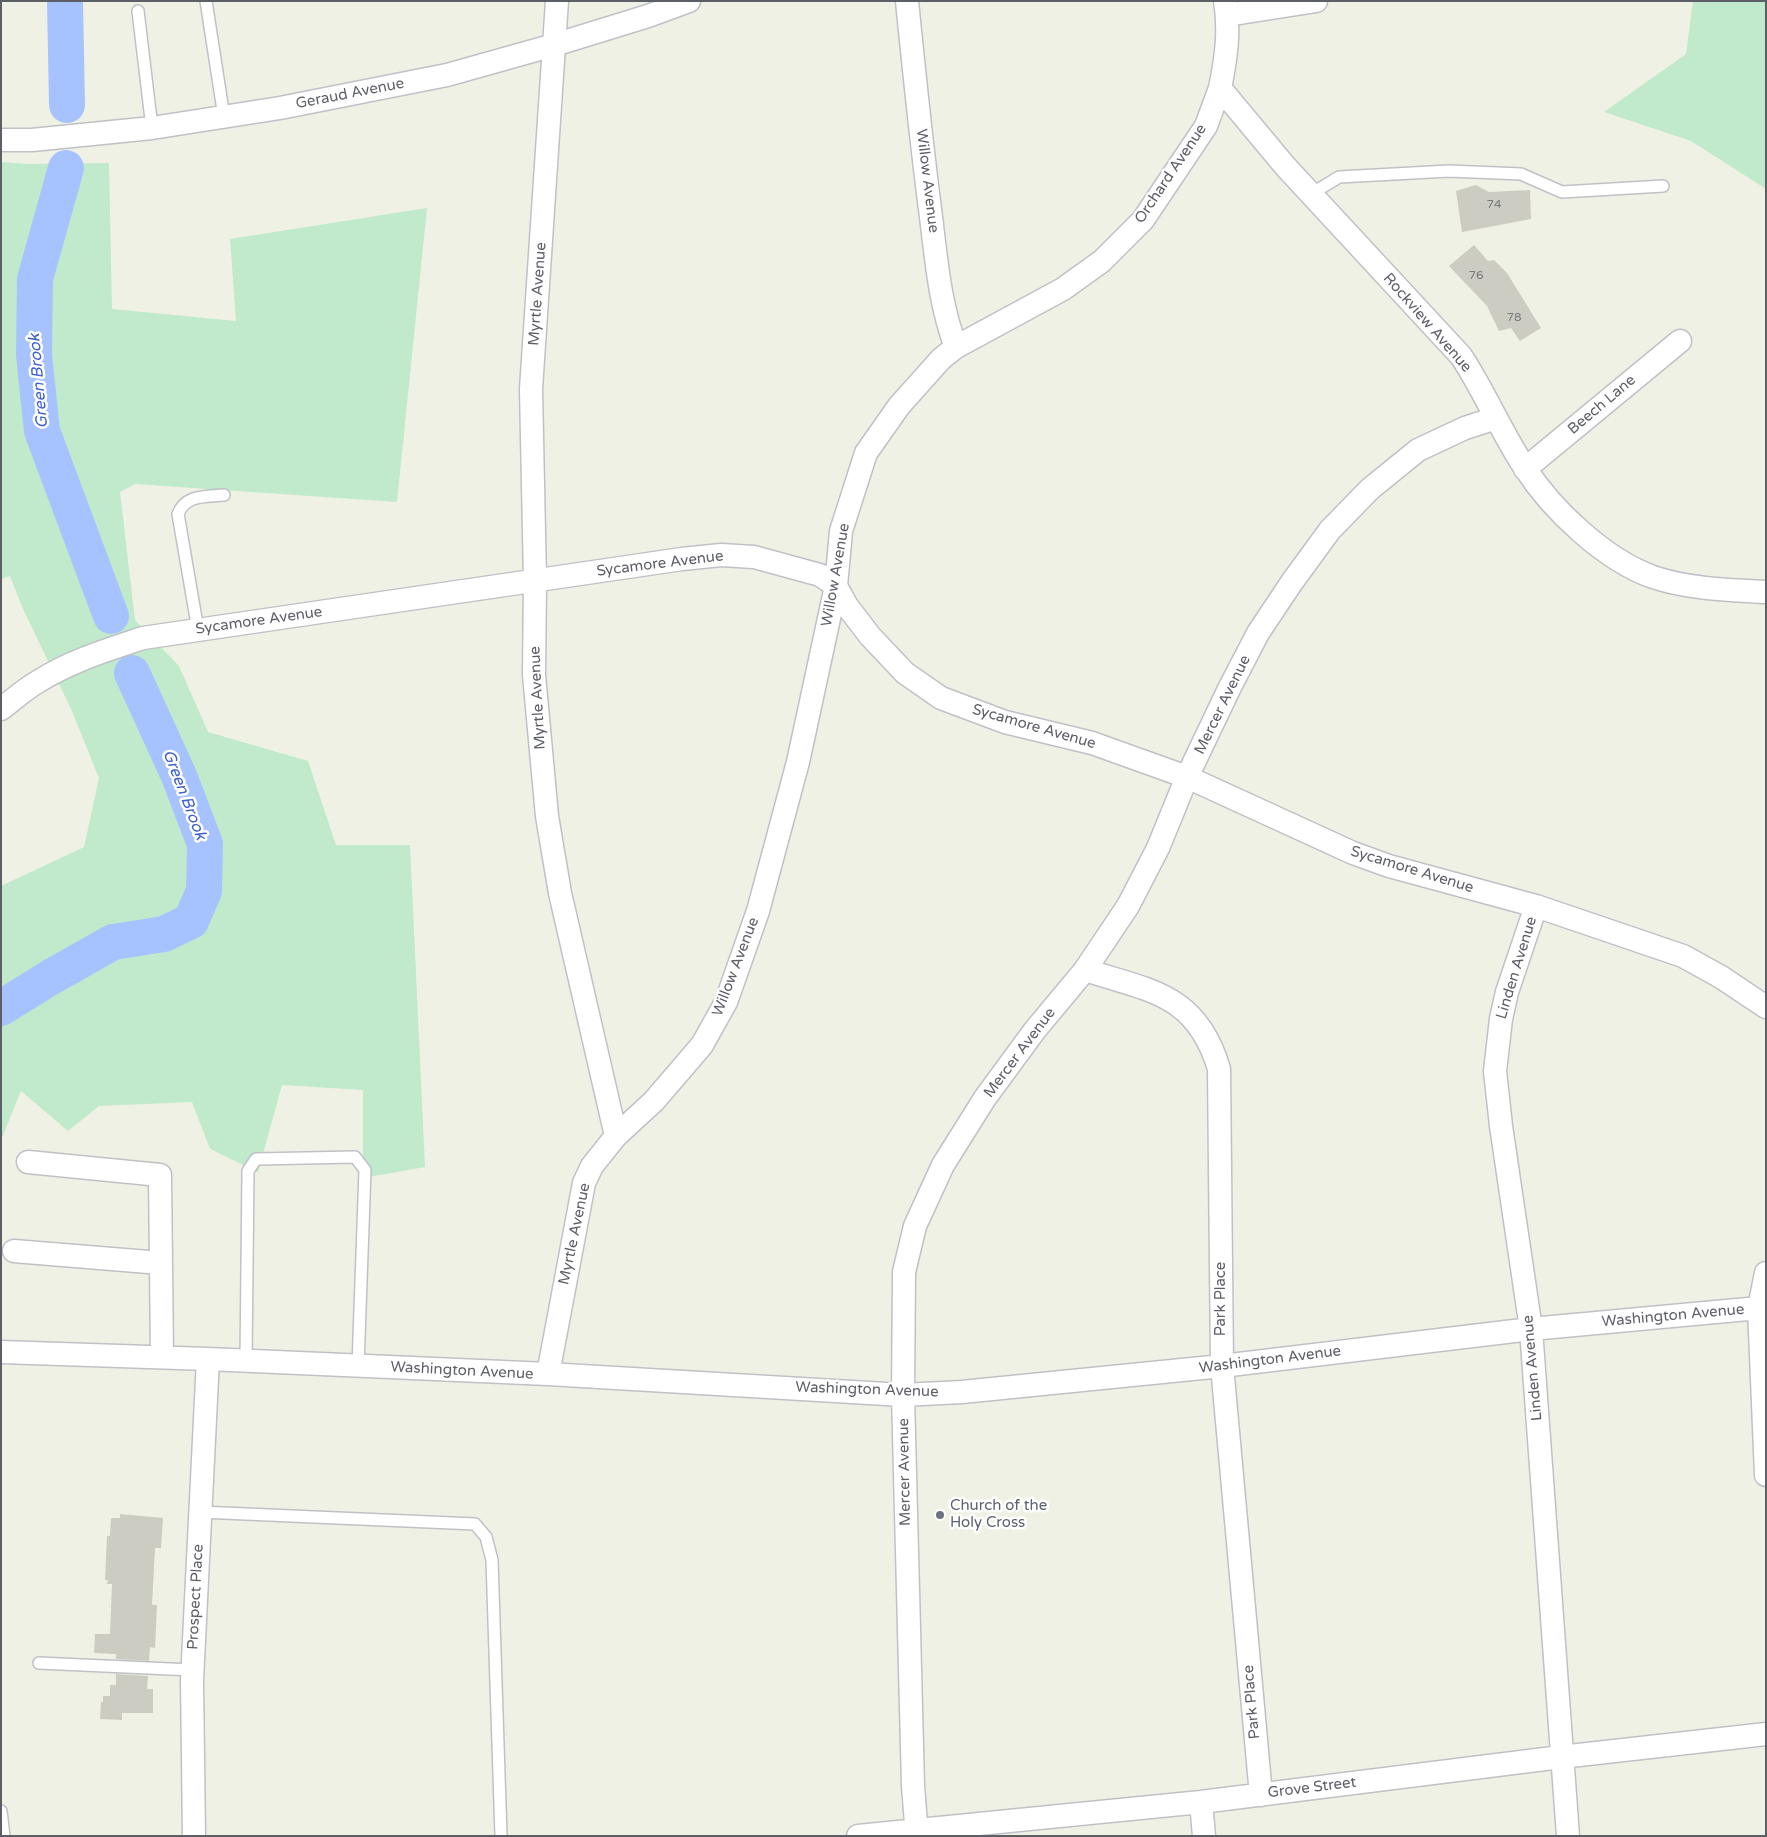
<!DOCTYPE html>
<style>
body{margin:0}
#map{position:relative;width:1767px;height:1837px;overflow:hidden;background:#f0f1e5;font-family:"Varela Round",sans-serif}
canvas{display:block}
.frame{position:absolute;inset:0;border:2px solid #5d5f67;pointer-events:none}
</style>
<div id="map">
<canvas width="1767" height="1837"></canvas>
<div class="frame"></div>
</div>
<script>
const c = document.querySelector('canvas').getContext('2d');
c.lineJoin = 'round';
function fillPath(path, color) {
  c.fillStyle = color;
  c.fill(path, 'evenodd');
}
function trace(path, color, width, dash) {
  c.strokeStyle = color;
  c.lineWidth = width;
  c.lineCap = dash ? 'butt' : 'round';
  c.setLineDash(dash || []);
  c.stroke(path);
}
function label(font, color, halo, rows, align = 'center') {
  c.font = font + ' "Varela Round",sans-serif';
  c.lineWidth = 5;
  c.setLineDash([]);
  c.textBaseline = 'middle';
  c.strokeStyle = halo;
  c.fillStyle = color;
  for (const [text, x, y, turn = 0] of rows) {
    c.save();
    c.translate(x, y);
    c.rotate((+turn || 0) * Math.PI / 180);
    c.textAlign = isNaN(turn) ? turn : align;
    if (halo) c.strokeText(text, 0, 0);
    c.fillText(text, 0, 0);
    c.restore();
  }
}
const green = new Path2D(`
 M 1693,1 L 1766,1 L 1766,189 L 1691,141 L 1604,112 L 1686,54 Z
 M 1,162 L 27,164 L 109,163 L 112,309 L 236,321 L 230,239 L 427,208 L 397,502 L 135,484 L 120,492 L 135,620 L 179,666 L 208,732 L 308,761 L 336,845 L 410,845 L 425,1167 L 363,1178 L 363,1090 L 282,1085 L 258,1172 L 210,1149 L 192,1102 L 99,1106 L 68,1131 L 21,1091 L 1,1140 L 1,886 L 84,847 L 99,778 L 71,709 L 22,607 L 10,576 L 1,579 Z`);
const river = new Path2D(`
 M 65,1 L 67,105
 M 66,168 L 35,279 L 34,355 L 42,431 L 111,616
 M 1,1008 L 51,977 L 113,942 L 164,934 L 191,921 L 204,891 L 205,844 L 179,776 L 132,673`);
const building = new Path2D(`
 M 1476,185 L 1489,192 L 1530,190 L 1531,219 L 1462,232 L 1456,191 Z
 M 1474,245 L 1488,261 L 1494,260 L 1507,273 L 1541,328 L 1520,341 L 1511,328 L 1499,331 L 1487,306 L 1449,266 Z
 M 120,1514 L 163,1518 L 161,1548 L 155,1548 L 152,1605 L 157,1605 L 155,1648 L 150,1647 L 149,1661 L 116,1659 L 116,1654 L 94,1653 L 95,1634 L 110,1634 L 112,1584 L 107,1584 L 108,1580 L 105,1580 L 107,1536 L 110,1536 L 111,1518 L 120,1518 Z
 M 116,1674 L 148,1676 L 147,1689 L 153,1689 L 153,1713 L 122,1713 L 122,1720 L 100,1719 L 101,1702 L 103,1702 L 103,1696 L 110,1696 L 110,1685 L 116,1685 Z`);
const service = new Path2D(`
 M 206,1 L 224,117
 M 138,11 L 152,128
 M 1311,194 L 1339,177 L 1449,171 L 1521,174 L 1562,192 L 1663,186
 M 198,630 L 178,514 C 186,494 205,497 224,495
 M 246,1361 L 248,1171 L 256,1159 L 355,1157 L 365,1170 L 358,1366
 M 200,1512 L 475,1524 L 486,1537 L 492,1560 L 501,1836
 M 39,1663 L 192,1670
 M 1,1811 L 4,1836`);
const minor = new Path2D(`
 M 907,1 C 914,71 921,140 930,209 C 936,255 939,303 956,347
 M 1225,1 C 1230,31 1226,59 1220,88 L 1285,166 L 1461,356 C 1485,392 1501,432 1525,468 C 1552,510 1605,560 1653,577 C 1688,589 1729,590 1766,592
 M 1227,15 L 1316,1
 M 1,140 L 32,140 L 152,128 L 280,108 L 447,75 L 554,45 L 648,16 L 689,1
 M 1525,469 L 1680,341
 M 1,709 C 13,700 25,689 39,681 C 71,661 107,650 143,638 L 682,559 L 721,555 L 754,557 L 820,575 L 836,586 L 847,606 L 870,636 L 905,673 L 941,698 L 1005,722 L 1092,743 L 1187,777 L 1353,853 L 1389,866 L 1536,906 L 1683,956 L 1721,977 L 1766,1007
 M 1536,906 L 1507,992 L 1501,1019 L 1495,1071 L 1501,1126 L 1531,1329 L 1568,1836
 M 1085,970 C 1151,991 1197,994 1219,1069 L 1222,1366 L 1261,1795
 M 616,1136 L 654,1101 L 702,1045 L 726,1002 L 758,911 L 798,762 L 836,586 L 841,531 L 866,453 L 899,406 L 941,359 L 956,347 L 1063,289 L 1102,261 L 1143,220 L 1206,126 L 1220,88
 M 28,1162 L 160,1175 L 162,1357
 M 14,1251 L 161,1263
 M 1766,1273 L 1759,1308 L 1766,1475
 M 1,1352 L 208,1359 L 548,1374 L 903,1395 L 962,1392 L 1222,1366 L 1531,1329 L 1759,1308
 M 548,1374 L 584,1183 L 592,1166 L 616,1136 L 560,893 L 547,816 L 534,675 L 535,581 L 531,389 L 557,1
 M 1201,1802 L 1204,1836
 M 194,1836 L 192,1680 L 208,1359
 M 858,1836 L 1201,1802 L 1561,1757 L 1766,1734
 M 917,1836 L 913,1786 L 903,1395 L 904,1272 L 915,1226 L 943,1165 L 985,1098 L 1035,1030 L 1085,970 L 1128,906 L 1158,848 L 1187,777 L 1229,689 L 1258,633 L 1292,582 L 1330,530 L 1370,489 L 1418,450 L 1465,428 L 1496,418`);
const markers = [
 [940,1515,5,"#6b7280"]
];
const numberNames = [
 ["74",1494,205],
 ["76",1476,276],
 ["78",1514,318]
];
const streetNames = [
 ["Geraud Avenue",350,94,-11],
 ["Orchard Avenue",1171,174,-56],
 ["Willow Avenue",927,181,83],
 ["Myrtle Avenue",538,294,-86],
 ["Rockview Avenue",1427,323,49],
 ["Beech Lane",1602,405,-40],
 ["Sycamore Avenue",660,564,-7],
 ["Willow Avenue",836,575,-80],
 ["Sycamore Avenue",259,621,-8],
 ["Myrtle Avenue",538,698,-93],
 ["Mercer Avenue",1223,705,-64],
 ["Sycamore Avenue",1034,727,16],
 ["Sycamore Avenue",1412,870,17],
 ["Willow Avenue",736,967,-69],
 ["Linden Avenue",1517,968,-73],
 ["Mercer Avenue",1020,1053,-53],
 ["Myrtle Avenue",575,1234,-78],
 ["Park Place",1221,1299,-90],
 ["Washington Avenue",1673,1316,-5],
 ["Washington Avenue",1270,1360,-7],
 ["Linden Avenue",1533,1368,-95],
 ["Washington Avenue",462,1371,3],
 ["Washington Avenue",867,1390,2],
 ["Mercer Avenue",905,1472,-91],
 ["Prospect Place",196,1597,-87],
 ["Park Place",1252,1702,-95],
 ["Grove Street",1312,1788,-7]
];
const worshipNames = [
 ["Church of the",950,1506],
 ["Holy Cross",950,1523]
];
const waterNames = [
 ["Green Brook",39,381,-95],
 ["Green Brook",184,795,69]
];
fillPath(green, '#c0eacb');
trace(river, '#a7c3ff', 36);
fillPath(building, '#ccccc2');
trace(service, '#bfc1c7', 14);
trace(minor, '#bfc1c7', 25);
trace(service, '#fff', 11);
trace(minor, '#fff', 22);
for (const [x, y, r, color] of markers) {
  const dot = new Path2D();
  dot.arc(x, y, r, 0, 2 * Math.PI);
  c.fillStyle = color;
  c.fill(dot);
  trace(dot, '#fff', 2);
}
label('12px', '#797a7e', null, numberNames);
label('15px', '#5d5f67', '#fff', streetNames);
label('15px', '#5b616d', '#fff', worshipNames, 'left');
label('italic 16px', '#3e60ce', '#fff', waterNames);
</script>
